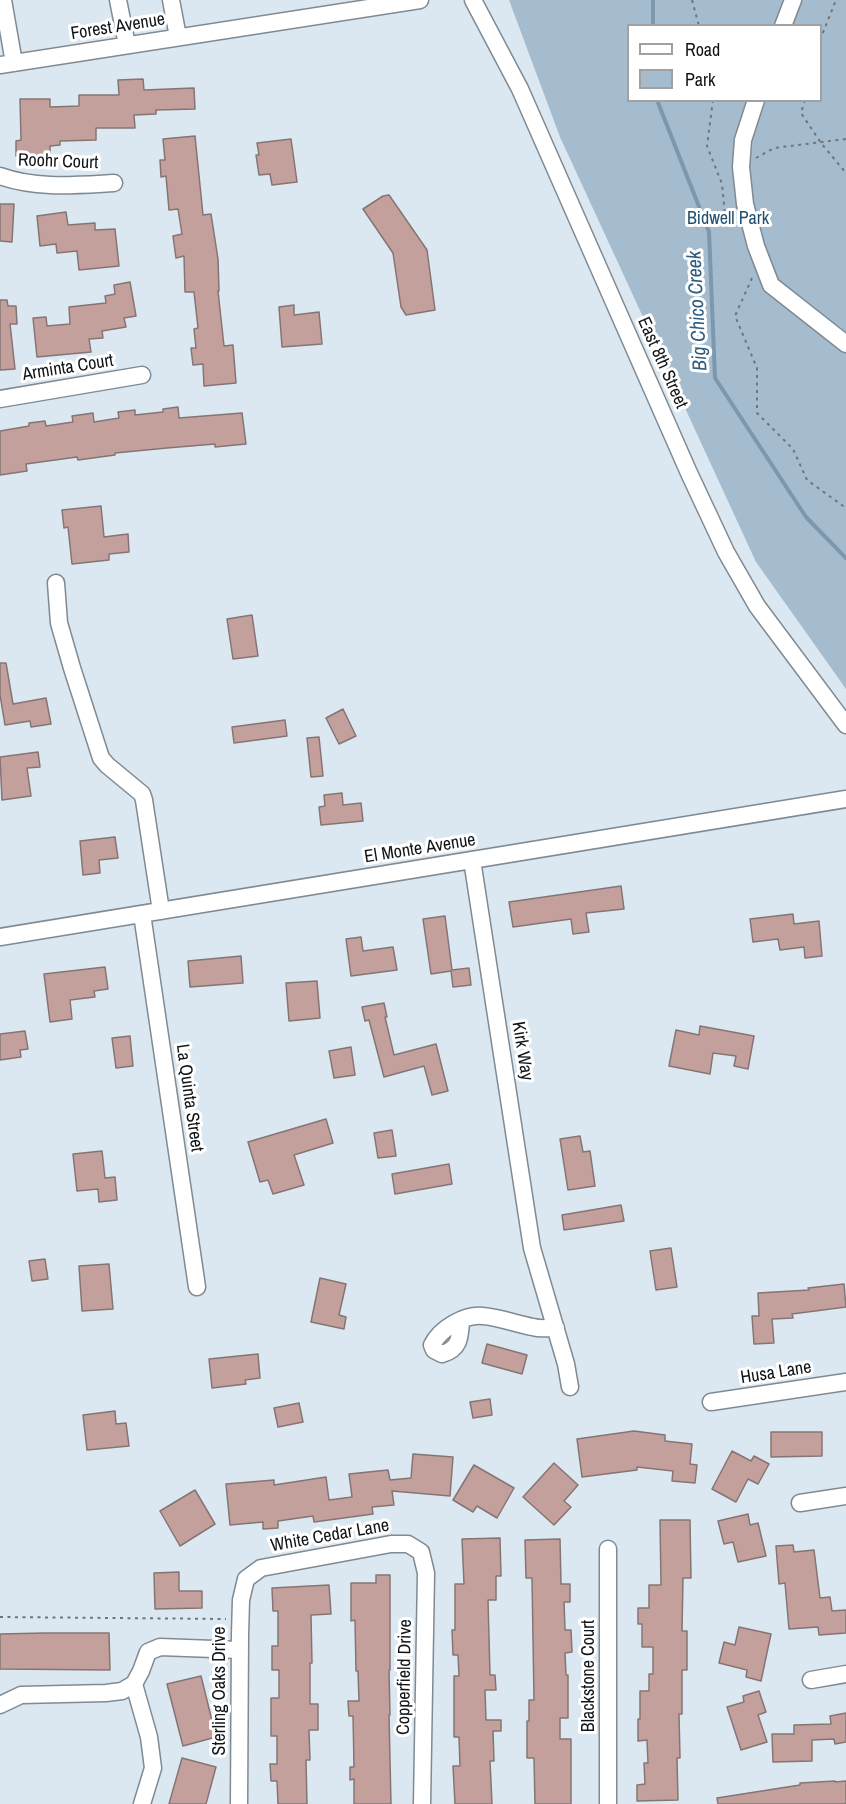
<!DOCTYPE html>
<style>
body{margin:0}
#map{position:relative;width:846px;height:1804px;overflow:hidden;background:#dce8f1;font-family:"Archivo Narrow",sans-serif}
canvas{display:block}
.legend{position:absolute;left:627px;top:24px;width:195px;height:78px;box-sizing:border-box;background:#fff;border:2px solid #9fa1a2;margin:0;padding:8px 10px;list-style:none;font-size:18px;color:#101417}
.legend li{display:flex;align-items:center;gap:12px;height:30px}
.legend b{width:30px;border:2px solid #9fa1a2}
</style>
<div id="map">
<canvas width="846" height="1804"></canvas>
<ul class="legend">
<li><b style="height:8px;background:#fff"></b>Road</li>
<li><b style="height:16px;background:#a5bccf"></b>Park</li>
</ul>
</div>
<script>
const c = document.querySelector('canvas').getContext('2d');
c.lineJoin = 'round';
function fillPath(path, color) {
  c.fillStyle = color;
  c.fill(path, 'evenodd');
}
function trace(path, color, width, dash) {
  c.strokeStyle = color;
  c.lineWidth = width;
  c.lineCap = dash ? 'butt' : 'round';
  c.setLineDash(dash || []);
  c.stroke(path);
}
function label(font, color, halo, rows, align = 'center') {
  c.font = font + ' "Archivo Narrow",sans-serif';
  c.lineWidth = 6;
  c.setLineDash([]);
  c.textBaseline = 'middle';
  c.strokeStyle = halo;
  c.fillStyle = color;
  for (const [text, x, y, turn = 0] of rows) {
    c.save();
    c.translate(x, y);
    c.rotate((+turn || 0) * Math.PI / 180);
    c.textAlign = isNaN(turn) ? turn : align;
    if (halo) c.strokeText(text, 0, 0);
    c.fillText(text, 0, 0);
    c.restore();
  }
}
const green = new Path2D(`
 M 509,0 L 846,0 L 846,689 L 756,562 L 560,137 ZM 628,26 L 820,26 L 820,100 L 628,100 Z`);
const stream = new Path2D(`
 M 653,0 L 653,26
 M 657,100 L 709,232 L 715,378 L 806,517 L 846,558`);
const building = new Path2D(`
 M 143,79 L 144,90 L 194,88 L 195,109 L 156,110 L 156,114 L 134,115 L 135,128 L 96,128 L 96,140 L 60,141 L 60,145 L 50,146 L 50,155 L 16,156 L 16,141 L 21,140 L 20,99 L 50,99 L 50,107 L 79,106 L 79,95 L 119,95 L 118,80 Z
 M 195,136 L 203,215 L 211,214 L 218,259 L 219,291 L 218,291 L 224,346 L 233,345 L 236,383 L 204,386 L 203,364 L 193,365 L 191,348 L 196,348 L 194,329 L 198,328 L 194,292 L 185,292 L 184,256 L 176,258 L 173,236 L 182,234 L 178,209 L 169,210 L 166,176 L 161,177 L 160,160 L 165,160 L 163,139 Z
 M 291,139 L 297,182 L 272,185 L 270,174 L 259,175 L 256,155 L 259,155 L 257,143 Z
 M 389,195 L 427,250 L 435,310 L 406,315 L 401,307 L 393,253 L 363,209 L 383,196 Z
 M 0,204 L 14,204 L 12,242 L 0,241 Z
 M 66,212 L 68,225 L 95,223 L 95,230 L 115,229 L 119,266 L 79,270 L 77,251 L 57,253 L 56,244 L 40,246 L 37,216 Z
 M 130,282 L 136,316 L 124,318 L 126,327 L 102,331 L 103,338 L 89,339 L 91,352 L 37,357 L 33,318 L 46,317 L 47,326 L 70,324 L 69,307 L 106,303 L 105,296 L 115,294 L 114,285 Z
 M 0,300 L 7,300 L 8,306 L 16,306 L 17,324 L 10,324 L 15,369 L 0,370 Z
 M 294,305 L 294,315 L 319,312 L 322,344 L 282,347 L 279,307 Z
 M 178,407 L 179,418 L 242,413 L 246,444 L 215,447 L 215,444 L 167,448 L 115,453 L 115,455 L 78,460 L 77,457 L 26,464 L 27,471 L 0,475 L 0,431 L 29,426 L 29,423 L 45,421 L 46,426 L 73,422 L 72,416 L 93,413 L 94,422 L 119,418 L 118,412 L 135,410 L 135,415 L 163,412 L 163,409 Z
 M 101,506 L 104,537 L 128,534 L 129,552 L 109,554 L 109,560 L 72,564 L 68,527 L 64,528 L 62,510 Z
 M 252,615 L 258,656 L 233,659 L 227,619 Z
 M 0,663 L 6,663 L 13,704 L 46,698 L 51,724 L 31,727 L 30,721 L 5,725 L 0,695 Z
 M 343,709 L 356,736 L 339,744 L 326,718 Z
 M 285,720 L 287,736 L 234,743 L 232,727 Z
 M 319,737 L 323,776 L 311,777 L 307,738 Z
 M 38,752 L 40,767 L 27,768 L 31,796 L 2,800 L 0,757 Z
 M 342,793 L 343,805 L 361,803 L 363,821 L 321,825 L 319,807 L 325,806 L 324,795 Z
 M 115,837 L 118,858 L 99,860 L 100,873 L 83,875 L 80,841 Z
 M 621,886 L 624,909 L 586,913 L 589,932 L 573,934 L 571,919 L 513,927 L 509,902 Z
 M 793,914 L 794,924 L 819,921 L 822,956 L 805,958 L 804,947 L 780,950 L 778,939 L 753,942 L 750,919 Z
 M 445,916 L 452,970 L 469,968 L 471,985 L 453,987 L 451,971 L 431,974 L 423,919 Z
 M 361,937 L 363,951 L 393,947 L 397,970 L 351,976 L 346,939 Z
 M 241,956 L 243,983 L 190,987 L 188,961 Z
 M 105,967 L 108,989 L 94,991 L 95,997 L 70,1000 L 72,1019 L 50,1022 L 44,974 Z
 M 317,981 L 320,1018 L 289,1021 L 286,983 Z
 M 384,1003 L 387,1017 L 385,1017 L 394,1055 L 436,1044 L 448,1091 L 432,1095 L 424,1066 L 384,1077 L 369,1020 L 365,1021 L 362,1007 Z
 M 700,1026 L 754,1036 L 748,1069 L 734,1066 L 736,1056 L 713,1053 L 710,1074 L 669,1066 L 676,1030 L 699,1035 Z
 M 25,1031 L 28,1049 L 20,1050 L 21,1057 L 0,1060 L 0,1034 Z
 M 130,1036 L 133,1066 L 116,1068 L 112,1038 Z
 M 351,1047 L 355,1075 L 334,1078 L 329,1051 Z
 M 326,1119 L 333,1143 L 294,1155 L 304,1185 L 273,1194 L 268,1180 L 260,1182 L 248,1142 Z
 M 392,1130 L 396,1156 L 378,1158 L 374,1133 Z
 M 580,1136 L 583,1152 L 590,1151 L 595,1186 L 568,1190 L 560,1139 Z
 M 102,1151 L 105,1178 L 115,1177 L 117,1200 L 99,1202 L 98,1189 L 77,1191 L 73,1154 Z
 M 449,1164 L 452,1184 L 395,1194 L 392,1174 Z
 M 621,1205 L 624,1221 L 564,1230 L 562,1215 Z
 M 671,1248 L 677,1287 L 656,1290 L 650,1251 Z
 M 45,1259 L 48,1279 L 32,1281 L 29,1261 Z
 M 109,1264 L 113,1309 L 82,1311 L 79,1266 Z
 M 320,1278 L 346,1284 L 339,1315 L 346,1317 L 344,1329 L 311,1322 Z
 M 844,1284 L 846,1307 L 792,1314 L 793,1318 L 772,1319 L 774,1343 L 754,1344 L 752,1316 L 759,1316 L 758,1293 L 809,1290 L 808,1288 Z
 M 487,1344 L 527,1355 L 522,1374 L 482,1363 Z
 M 258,1354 L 260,1378 L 245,1380 L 246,1384 L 212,1388 L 209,1359 Z
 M 490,1399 L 492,1415 L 473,1418 L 470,1402 Z
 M 299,1403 L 303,1422 L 278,1427 L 274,1408 Z
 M 115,1411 L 116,1424 L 126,1423 L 129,1446 L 87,1450 L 83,1415 Z
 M 634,1431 L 665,1435 L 665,1441 L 692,1444 L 690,1464 L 697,1465 L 695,1483 L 672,1481 L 673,1471 L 637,1467 L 637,1470 L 582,1477 L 577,1439 Z
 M 771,1432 L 822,1432 L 822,1456 L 771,1457 Z
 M 732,1451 L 751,1461 L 754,1456 L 769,1464 L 758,1484 L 748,1479 L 736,1502 L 712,1489 Z
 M 413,1454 L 453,1457 L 450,1496 L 392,1491 L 394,1505 L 372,1507 L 373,1514 L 314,1522 L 313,1516 L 278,1521 L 278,1528 L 263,1529 L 263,1522 L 230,1525 L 226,1484 L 274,1480 L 274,1485 L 326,1477 L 329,1500 L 352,1497 L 349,1474 L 388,1470 L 390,1480 L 411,1478 Z
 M 554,1463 L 578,1485 L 564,1501 L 571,1507 L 554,1525 L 523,1497 Z
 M 474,1465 L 514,1488 L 497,1518 L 477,1506 L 473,1512 L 453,1500 Z
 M 195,1490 L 215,1524 L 180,1546 L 160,1511 Z
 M 748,1514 L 750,1525 L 758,1523 L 766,1556 L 738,1562 L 733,1542 L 724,1544 L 718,1521 Z
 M 660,1520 L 690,1520 L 691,1578 L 683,1578 L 682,1631 L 687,1631 L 687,1670 L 682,1670 L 682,1714 L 679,1714 L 680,1758 L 677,1758 L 678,1800 L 637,1801 L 637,1785 L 645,1784 L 644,1763 L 648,1763 L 647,1740 L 638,1741 L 638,1719 L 640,1719 L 640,1691 L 649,1691 L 649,1674 L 653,1674 L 653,1647 L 642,1647 L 642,1624 L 638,1624 L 638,1608 L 649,1608 L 649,1585 L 661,1585 Z
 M 500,1538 L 501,1576 L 496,1576 L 496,1600 L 488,1600 L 490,1675 L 495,1675 L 496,1690 L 485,1690 L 486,1720 L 501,1720 L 501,1731 L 493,1731 L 494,1761 L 490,1761 L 492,1804 L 455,1804 L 453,1766 L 460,1766 L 459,1737 L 454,1737 L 454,1676 L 459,1676 L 458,1655 L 453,1655 L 452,1630 L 455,1630 L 455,1584 L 464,1584 L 462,1539 Z
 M 560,1539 L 561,1584 L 570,1584 L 570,1602 L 564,1602 L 565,1630 L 571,1630 L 572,1652 L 565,1653 L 566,1675 L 568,1675 L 568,1718 L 560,1718 L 560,1739 L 571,1739 L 571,1804 L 535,1804 L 534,1758 L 527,1758 L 527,1721 L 529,1721 L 529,1700 L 534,1700 L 532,1578 L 526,1578 L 525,1540 Z
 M 793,1545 L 794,1552 L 814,1550 L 820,1598 L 830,1597 L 832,1611 L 846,1610 L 846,1633 L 819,1635 L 818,1627 L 789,1629 L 785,1583 L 779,1584 L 776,1546 Z
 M 179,1572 L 179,1591 L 202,1591 L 202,1608 L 155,1609 L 154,1573 Z
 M 376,1575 L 390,1575 L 390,1670 L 389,1670 L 390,1715 L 389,1715 L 391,1804 L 354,1804 L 354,1779 L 350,1780 L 350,1767 L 354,1767 L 353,1716 L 349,1716 L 348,1701 L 359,1701 L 358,1671 L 356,1671 L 355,1620 L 351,1621 L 351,1583 L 376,1583 Z
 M 329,1585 L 331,1614 L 311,1615 L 312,1663 L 310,1663 L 310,1704 L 318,1704 L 318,1730 L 309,1730 L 310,1760 L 306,1760 L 307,1804 L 278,1804 L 277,1781 L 271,1781 L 270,1764 L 277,1764 L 277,1736 L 271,1736 L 271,1698 L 279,1698 L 279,1670 L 272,1670 L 272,1646 L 278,1646 L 278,1611 L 273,1611 L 272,1588 Z
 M 739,1627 L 771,1634 L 761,1681 L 746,1677 L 747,1670 L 719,1663 L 724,1642 L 735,1645 Z
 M 44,1633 L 109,1633 L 110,1670 L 0,1669 L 0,1634 Z
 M 201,1676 L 216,1737 L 183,1746 L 167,1684 Z
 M 759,1691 L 766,1712 L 758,1715 L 767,1742 L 741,1750 L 727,1707 L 744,1702 L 743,1696 Z
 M 846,1713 L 846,1742 L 835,1744 L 834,1739 L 812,1740 L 812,1761 L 773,1762 L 772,1734 L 794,1734 L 794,1725 L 831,1724 L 830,1716 Z
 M 182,1758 L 216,1767 L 206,1804 L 169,1804 Z
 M 835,1781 L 835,1782 L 846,1781 L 846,1804 L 718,1804 L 717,1798 L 800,1785 L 800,1783 Z`);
const path = new Path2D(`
 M 692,0 L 699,26
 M 820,40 L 836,0
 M 713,100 L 707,146 L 722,184 L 725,215 L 733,223
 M 805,100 L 801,113 L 821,143 L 846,173
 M 756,158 L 774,148 L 846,139
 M 752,278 L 735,316 L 757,368 L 757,413 L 793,449 L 807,480 L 846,508
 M 0,1617 L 226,1619`);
const minor = new Path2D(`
 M 3,0 L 14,63
 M 118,0 L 127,45
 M 171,0 L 178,37
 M 473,0 L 520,89 L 689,473 L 726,552 L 757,606 L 846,725
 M 783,26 L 793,0
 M 0,65 L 420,0
 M 756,100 L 743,140 L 741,167 L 745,204 L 756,246 L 771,285 L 846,344
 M 0,176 C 36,189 76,185 114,183
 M 0,399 L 142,375
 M 56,583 L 59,623 L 72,668 L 101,758 L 107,765 L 142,794 L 144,800 L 161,911
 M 472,860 L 532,1248 L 566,1364 L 570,1387
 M 142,914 L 197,1287
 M 0,937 L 846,799
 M 461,1321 C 460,1337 460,1349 442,1354 L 434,1350 L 432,1345 C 440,1329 464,1314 483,1316 C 499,1317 516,1324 533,1327 C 540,1329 549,1328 556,1328
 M 711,1402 L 846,1382
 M 800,1503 L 846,1496
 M 811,1680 L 846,1674
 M 134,1684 L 149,1737 L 153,1768 L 142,1804
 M 0,1705 L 21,1695 L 106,1693 L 122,1691 L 134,1684 L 141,1671 L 148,1652 L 160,1647 L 240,1650
 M 239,1804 L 240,1635 L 241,1600 L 246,1579 L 261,1568 L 391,1544 L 408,1544 L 421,1552 L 426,1573 L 422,1804
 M 608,1804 L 608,1549`);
const streetNames = [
 ["Forest Avenue",118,27,-9],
 ["Roohr Court",58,162,2],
 ["East 8th Street",662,363,66],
 ["Arminta Court",68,368,-9],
 ["El Monte Avenue",420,849,-9],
 ["Kirk Way",522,1051,81],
 ["La Quinta Street",189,1098,82],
 ["Husa Lane",776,1373,-9],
 ["White Cedar Lane",330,1536,-10],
 ["Blackstone Court",589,1676,-90],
 ["Copperfield Drive",405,1677,-89],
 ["Sterling Oaks Drive",220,1691,-90]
];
const parkNames = [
 ["Bidwell Park",728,219]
];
const waterNames = [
 ["Big Chico Creek",698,311,-93]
];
fillPath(green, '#a5bccf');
trace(stream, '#7d97ac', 4);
fillPath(building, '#c4a09d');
trace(building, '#847574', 1.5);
trace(minor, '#7f8a93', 19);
trace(path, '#6e767b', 2, [3, 4.5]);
trace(minor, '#fff', 16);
label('18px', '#101417', '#fff', streetNames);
label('18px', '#224f6f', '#fff', parkNames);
label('italic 20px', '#305c7e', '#fff', waterNames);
</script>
